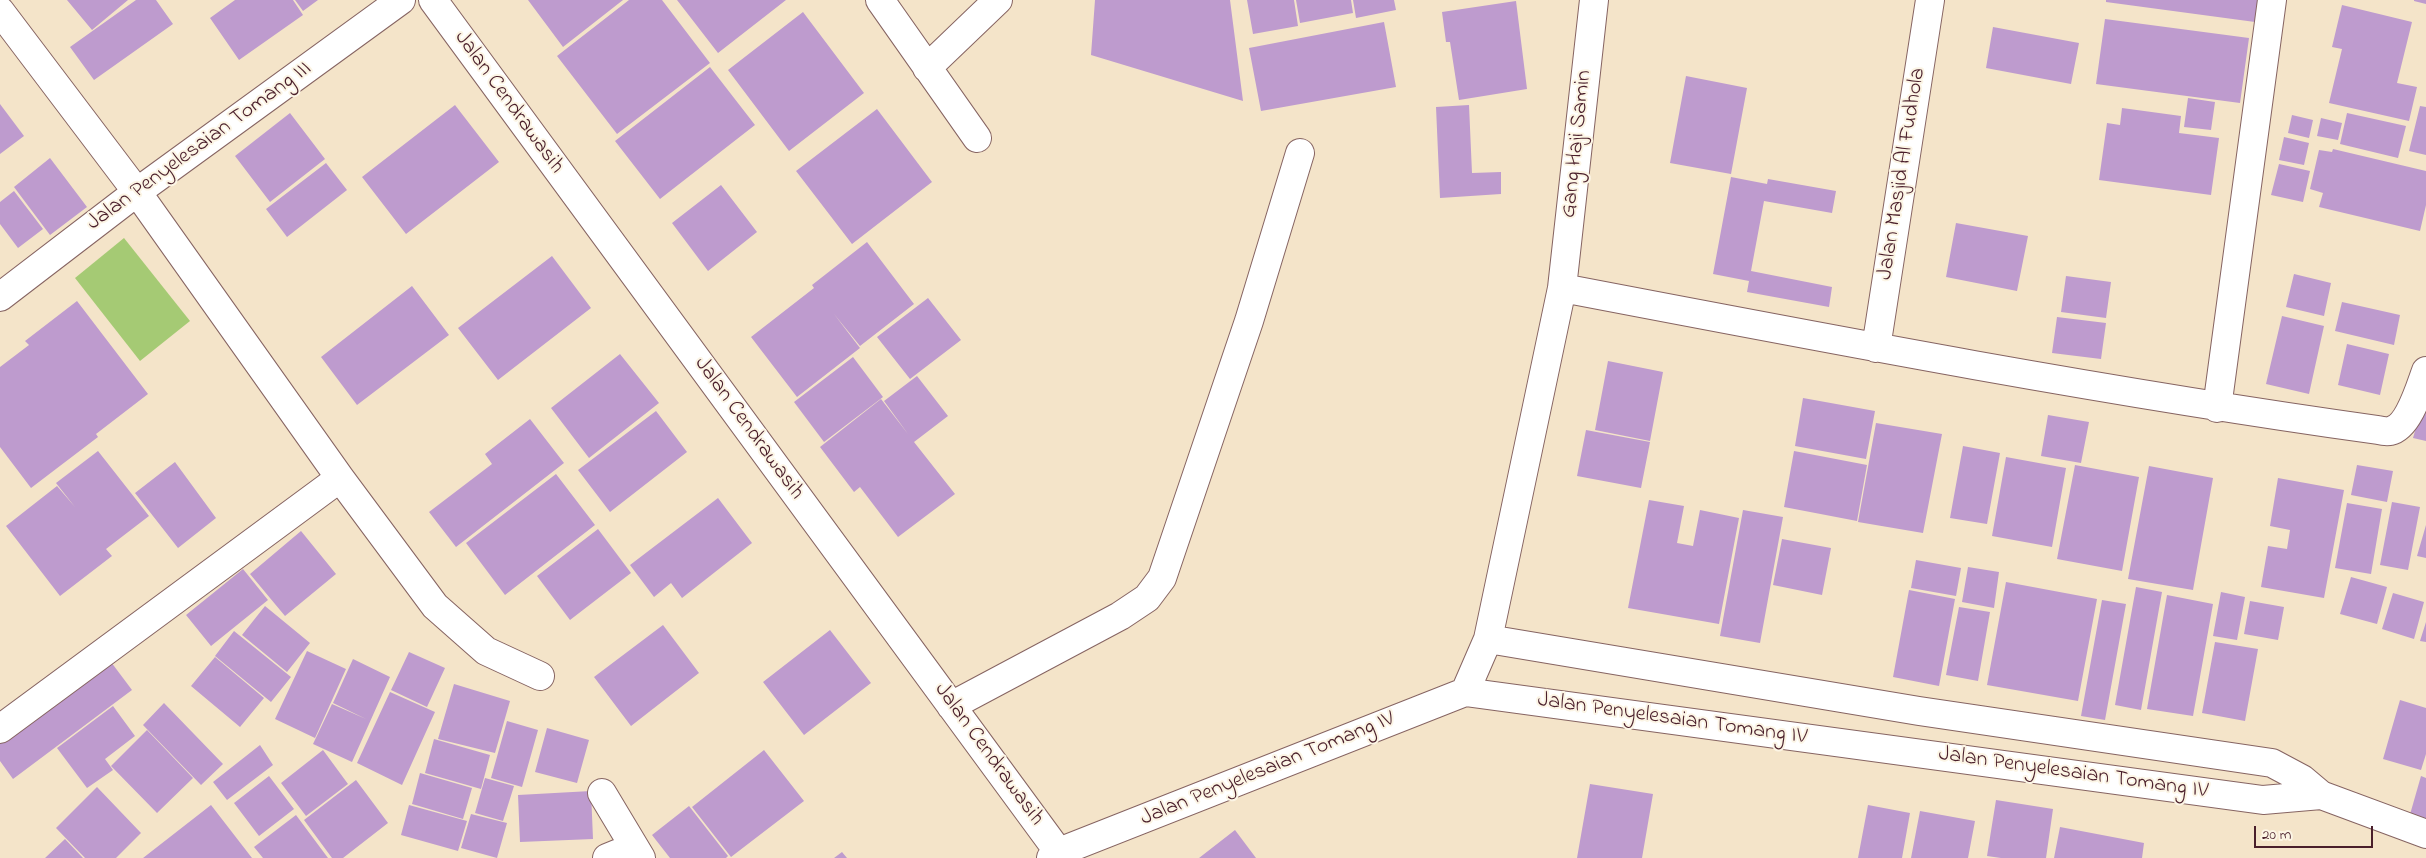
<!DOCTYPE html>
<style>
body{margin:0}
#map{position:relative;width:2426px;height:858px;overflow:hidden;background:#f4e4c9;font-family:"Indie Flower",sans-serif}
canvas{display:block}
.scale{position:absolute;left:2254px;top:826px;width:119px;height:22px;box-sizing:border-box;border:2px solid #4a1f2b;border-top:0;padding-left:6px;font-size:15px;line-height:18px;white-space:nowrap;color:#4a1f2b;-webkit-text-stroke:4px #fcf5e5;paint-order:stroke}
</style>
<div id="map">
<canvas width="2426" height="858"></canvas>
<div class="scale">20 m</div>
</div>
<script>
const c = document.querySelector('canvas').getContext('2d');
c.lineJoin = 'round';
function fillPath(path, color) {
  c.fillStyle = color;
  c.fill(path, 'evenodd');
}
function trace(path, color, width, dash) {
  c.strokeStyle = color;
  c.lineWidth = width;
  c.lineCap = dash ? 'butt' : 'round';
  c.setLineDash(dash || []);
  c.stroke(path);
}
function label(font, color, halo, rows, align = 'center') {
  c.font = font + ' "Indie Flower",sans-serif';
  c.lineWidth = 4;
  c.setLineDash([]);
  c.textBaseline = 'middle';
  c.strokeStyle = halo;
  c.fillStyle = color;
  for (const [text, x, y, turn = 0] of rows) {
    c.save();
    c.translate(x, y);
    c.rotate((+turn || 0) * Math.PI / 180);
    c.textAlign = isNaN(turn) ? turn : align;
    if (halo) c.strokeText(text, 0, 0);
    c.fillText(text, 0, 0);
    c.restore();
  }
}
const green = new Path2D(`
 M 124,238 L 190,321 L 140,361 L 75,278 Z`);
const building = new Path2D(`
 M 67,0 L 128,0 L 92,30 Z
 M 136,0 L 156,0 L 173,24 L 94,80 L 70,47 Z
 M 235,0 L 293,0 L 303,15 L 239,60 L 210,18 Z
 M 295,0 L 318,0 L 303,11 Z
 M 528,0 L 623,0 L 563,47 Z
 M 629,0 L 662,0 L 710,63 L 617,134 L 557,56 Z
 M 677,0 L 786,0 L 718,53 Z
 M 1095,0 L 1230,0 L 1243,101 L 1091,55 Z
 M 1247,0 L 1294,0 L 1298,26 L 1253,34 Z
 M 1296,0 L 1351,0 L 1353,13 L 1300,23 Z
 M 1353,0 L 1394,0 L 1396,10 L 1356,18 Z
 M 2106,0 L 2258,0 L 2255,22 L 2106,2 Z
 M 2414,0 L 2426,0 L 2426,4 L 2414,1 Z
 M 1516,1 L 1527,89 L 1459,100 L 1450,42 L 1446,42 L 1442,12 Z
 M 2342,5 L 2412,22 L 2397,83 L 2417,87 L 2409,121 L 2329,103 L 2342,49 L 2332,47 Z
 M 803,12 L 864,93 L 789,151 L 728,70 Z
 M 2105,19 L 2249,38 L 2240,103 L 2096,84 Z
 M 1384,22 L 1396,87 L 1261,111 L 1249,48 Z
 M 1993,27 L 2079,43 L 2071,84 L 1986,68 Z
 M 710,67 L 755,125 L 660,199 L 615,141 Z
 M 1686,76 L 1747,88 L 1731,174 L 1670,163 Z
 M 2188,98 L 2215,102 L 2211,130 L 2184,127 Z
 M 0,104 L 24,136 L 0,154 Z
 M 455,105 L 499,162 L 406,234 L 362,177 Z
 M 1469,105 L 1472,173 L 1501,172 L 1501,194 L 1440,198 L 1436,107 Z
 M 2420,106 L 2426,107 L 2426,155 L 2409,151 Z
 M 2122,108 L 2181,116 L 2179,133 L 2219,138 L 2211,195 L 2099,180 L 2107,123 L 2120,125 Z
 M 877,109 L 932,182 L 852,244 L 796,171 Z
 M 290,113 L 325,159 L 270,202 L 235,156 Z
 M 2347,113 L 2406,126 L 2398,158 L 2340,144 Z
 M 2292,115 L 2313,120 L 2309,138 L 2288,133 Z
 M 2321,118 L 2342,123 L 2338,140 L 2317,136 Z
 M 2284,137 L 2309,143 L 2304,165 L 2279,160 Z
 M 2333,149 L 2426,171 L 2426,205 L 2420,231 L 2319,207 L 2323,193 L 2310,189 L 2319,150 L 2332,152 Z
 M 50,158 L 87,207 L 50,235 L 14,187 Z
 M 326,163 L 347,190 L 287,237 L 266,209 Z
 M 2279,164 L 2310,171 L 2303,202 L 2271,195 Z
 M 1731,177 L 1767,184 L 1768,179 L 1836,191 L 1832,213 L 1764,201 L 1751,271 L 1832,287 L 1829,307 L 1747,292 L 1749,281 L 1713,274 Z
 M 721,185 L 757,232 L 708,271 L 672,223 Z
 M 14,191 L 43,229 L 18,248 L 0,224 L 0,202 Z
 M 1956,223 L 2028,236 L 2017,291 L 1946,277 Z
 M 867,242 L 914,304 L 860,346 L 834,314 L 860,348 L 797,397 L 751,337 L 814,288 L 812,285 Z
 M 552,256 L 591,308 L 498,380 L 458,328 Z
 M 2294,274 L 2331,283 L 2324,316 L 2286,307 Z
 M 2066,276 L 2111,282 L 2106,318 L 2061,312 Z
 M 412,286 L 449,335 L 357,405 L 321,357 Z
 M 928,298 L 961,340 L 910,379 L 877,337 Z
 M 77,301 L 148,394 L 96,434 L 98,437 L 31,488 L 0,447 L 0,367 L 29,345 L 25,341 Z
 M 2342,302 L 2400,315 L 2394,345 L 2335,331 Z
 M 2282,316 L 2324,326 L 2309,394 L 2266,384 Z
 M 2057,317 L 2106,323 L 2101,359 L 2052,353 Z
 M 2347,344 L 2389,354 L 2380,395 L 2338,385 Z
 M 620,354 L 659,403 L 589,458 L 551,408 Z
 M 853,357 L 883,397 L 824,442 L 794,402 Z
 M 1608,361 L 1663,372 L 1650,441 L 1595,430 Z
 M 917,376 L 948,416 L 914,442 L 955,494 L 898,537 L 860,487 L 854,492 L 820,447 L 881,399 L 908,434 L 884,401 Z
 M 2426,392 L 2426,441 L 2413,438 Z
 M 1803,398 L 1875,411 L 1866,459 L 1795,446 Z
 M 656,411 L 687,452 L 610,512 L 578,470 Z
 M 2048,415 L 2089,422 L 2081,463 L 2041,456 Z
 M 530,419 L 564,463 L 456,547 L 429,512 L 492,464 L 485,454 Z
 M 1876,423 L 1942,434 L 1923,533 L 1858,522 Z
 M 1586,430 L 1650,442 L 1641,488 L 1577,476 Z
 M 1963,446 L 2000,453 L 1987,524 L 1950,518 Z
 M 98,451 L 149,516 L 106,549 L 112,556 L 60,596 L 6,526 L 57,486 L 75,507 L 56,483 Z
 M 1794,451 L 1867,465 L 1857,521 L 1784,507 Z
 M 2006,457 L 2066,468 L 2052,547 L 1992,536 Z
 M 175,462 L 216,518 L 178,548 L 135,493 Z
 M 2075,465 L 2139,477 L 2122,571 L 2057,559 Z
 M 2357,465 L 2393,471 L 2387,502 L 2351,495 Z
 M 2149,466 L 2213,478 L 2193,590 L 2128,579 Z
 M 556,474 L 595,525 L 505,595 L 466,543 Z
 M 2278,478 L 2344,490 L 2324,598 L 2261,587 L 2268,546 L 2287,549 L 2290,530 L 2270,526 Z
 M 718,498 L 752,543 L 682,598 L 671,583 L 654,597 L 630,565 Z
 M 1649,500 L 1684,506 L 1677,543 L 1693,546 L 1700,510 L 1739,518 L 1719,624 L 1628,608 Z
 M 2392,502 L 2420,507 L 2408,570 L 2380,565 Z
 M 2347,503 L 2382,509 L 2371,574 L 2335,568 Z
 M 1743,510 L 1783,517 L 1760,643 L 1720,636 Z
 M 2426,525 L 2426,558 L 2417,556 Z
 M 598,529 L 631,573 L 570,620 L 537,576 Z
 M 301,531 L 336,574 L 285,616 L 250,574 Z
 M 1782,539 L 1831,548 L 1822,595 L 1773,585 Z
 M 1916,560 L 1961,568 L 1956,596 L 1911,588 Z
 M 1968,567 L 1999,572 L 1994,608 L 1962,602 Z
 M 243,569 L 268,600 L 211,646 L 186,615 Z
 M 2351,577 L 2387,587 L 2377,624 L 2340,614 Z
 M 2006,582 L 2097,599 L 2078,701 L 1987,685 Z
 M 2136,587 L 2162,592 L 2141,710 L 2115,705 Z
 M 1909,590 L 1955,599 L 1939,686 L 1893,677 Z
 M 2221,592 L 2245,597 L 2237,640 L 2213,636 Z
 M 2393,593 L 2424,602 L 2414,639 L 2382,629 Z
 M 2167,595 L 2213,604 L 2193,716 L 2147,709 Z
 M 2102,600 L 2126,604 L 2105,720 L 2081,716 Z
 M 2250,601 L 2284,607 L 2278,640 L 2244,634 Z
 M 265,606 L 310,643 L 287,672 L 242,635 Z
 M 1959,607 L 1990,612 L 1978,681 L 1946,675 Z
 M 2426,622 L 2426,642 L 2420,641 Z
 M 663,625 L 699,673 L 631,726 L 594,677 Z
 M 830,630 L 871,683 L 804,735 L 763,682 Z
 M 234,631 L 291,677 L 271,702 L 215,656 Z
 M 2215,642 L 2258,649 L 2245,721 L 2202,713 Z
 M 307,651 L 346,669 L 315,738 L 275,719 Z
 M 409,652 L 445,668 L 427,707 L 391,690 Z
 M 215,657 L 264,698 L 240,727 L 191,686 Z
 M 108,658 L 132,690 L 13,779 L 0,761 L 0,738 Z
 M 353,659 L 390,677 L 352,762 L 313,744 L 332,704 L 366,719 L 333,703 Z
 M 454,684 L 510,701 L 495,753 L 438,739 Z
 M 390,692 L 435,712 L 402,785 L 357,763 Z
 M 2400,700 L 2426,708 L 2426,754 L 2421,770 L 2383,759 Z
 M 164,703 L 223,764 L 201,785 L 143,725 Z
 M 113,706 L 135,736 L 105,759 L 113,770 L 87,788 L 57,748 Z
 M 507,721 L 538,730 L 522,787 L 491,778 Z
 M 547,728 L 589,740 L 577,783 L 535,772 Z
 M 147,730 L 193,778 L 157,813 L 111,766 Z
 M 434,739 L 490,755 L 481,789 L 425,773 Z
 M 260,745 L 273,765 L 227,800 L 213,782 Z
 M 323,750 L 348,784 L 306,816 L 281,783 Z
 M 764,750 L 804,801 L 731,857 L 692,807 Z
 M 420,773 L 472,788 L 463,819 L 412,804 Z
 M 269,776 L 294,809 L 259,836 L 234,803 Z
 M 2421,776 L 2426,778 L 2426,831 L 2407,825 Z
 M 485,778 L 514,786 L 503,821 L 475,813 Z
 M 356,780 L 388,823 L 343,858 L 332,858 L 304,820 Z
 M 1590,784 L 1653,794 L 1642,858 L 1577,858 Z
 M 97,787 L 141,833 L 116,858 L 85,858 L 56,828 Z
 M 591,791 L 593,839 L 520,842 L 518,795 Z
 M 1996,800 L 2053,809 L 2046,858 L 2001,858 L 1987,856 Z
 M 211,805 L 252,858 L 143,858 Z
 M 409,805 L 467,821 L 458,851 L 401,835 Z
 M 1868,805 L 1910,813 L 1902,858 L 1858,858 Z
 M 689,806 L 728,856 L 726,858 L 670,858 L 652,835 Z
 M 1920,811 L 1975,821 L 1968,858 L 1911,858 Z
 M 471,814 L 507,823 L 497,858 L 461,848 Z
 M 296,815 L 328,858 L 263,858 L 254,847 Z
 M 2060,827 L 2144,843 L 2142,858 L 2054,858 Z
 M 1235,830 L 1256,858 L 1199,858 Z
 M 65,839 L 83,858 L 45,858 Z
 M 842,852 L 847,858 L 834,858 Z`);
const minor = new Path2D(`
 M 433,0 L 1063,858
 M 880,0 L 977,138
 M 0,11 L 137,192 L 340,478 L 435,606 L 486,651 L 540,676
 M 927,68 L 998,0
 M 1562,288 C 1834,340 2105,392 2378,430 C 2382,431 2387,432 2390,431 C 2409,427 2420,387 2426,371
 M 0,297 L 137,192 L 401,0
 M 1876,348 L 1930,0
 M 2217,408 L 2272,0
 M 1488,639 L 1919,711 L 2272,763 L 2302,779 L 2321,795 L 2426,834
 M 1465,692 L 1488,639 L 1562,288 L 1594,0
 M 951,706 L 1120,616 L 1147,598 L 1162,578 L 1249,321 L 1300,153
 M 0,729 L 340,478
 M 602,793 L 641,858
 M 607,858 L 634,847
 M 1051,858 L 1059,852 L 1465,692 L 2263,800 L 2321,795`);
const streetNames = [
 ["Jalan Cendrawasih",508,103,54],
 ["Gang Haji Samin",1578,144,-84],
 ["Jalan Penyelesaian Tomang III",200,147,-36],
 ["Jalan Masjid Al Fudhola",1903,174,-81],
 ["Jalan Cendrawasih",748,429,54],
 ["Jalan Penyelesaian Tomang IV",1672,720,8],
 ["Jalan Cendrawasih",988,755,54],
 ["Jalan Penyelesaian Tomang IV",1268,770,-22],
 ["Jalan Penyelesaian Tomang IV",2073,774,8]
];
fillPath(green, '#a5ca74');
fillPath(building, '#be9bce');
trace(minor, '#866462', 30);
trace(minor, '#fff', 28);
label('22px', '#4a1f2b', '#fcf5e5', streetNames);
</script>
